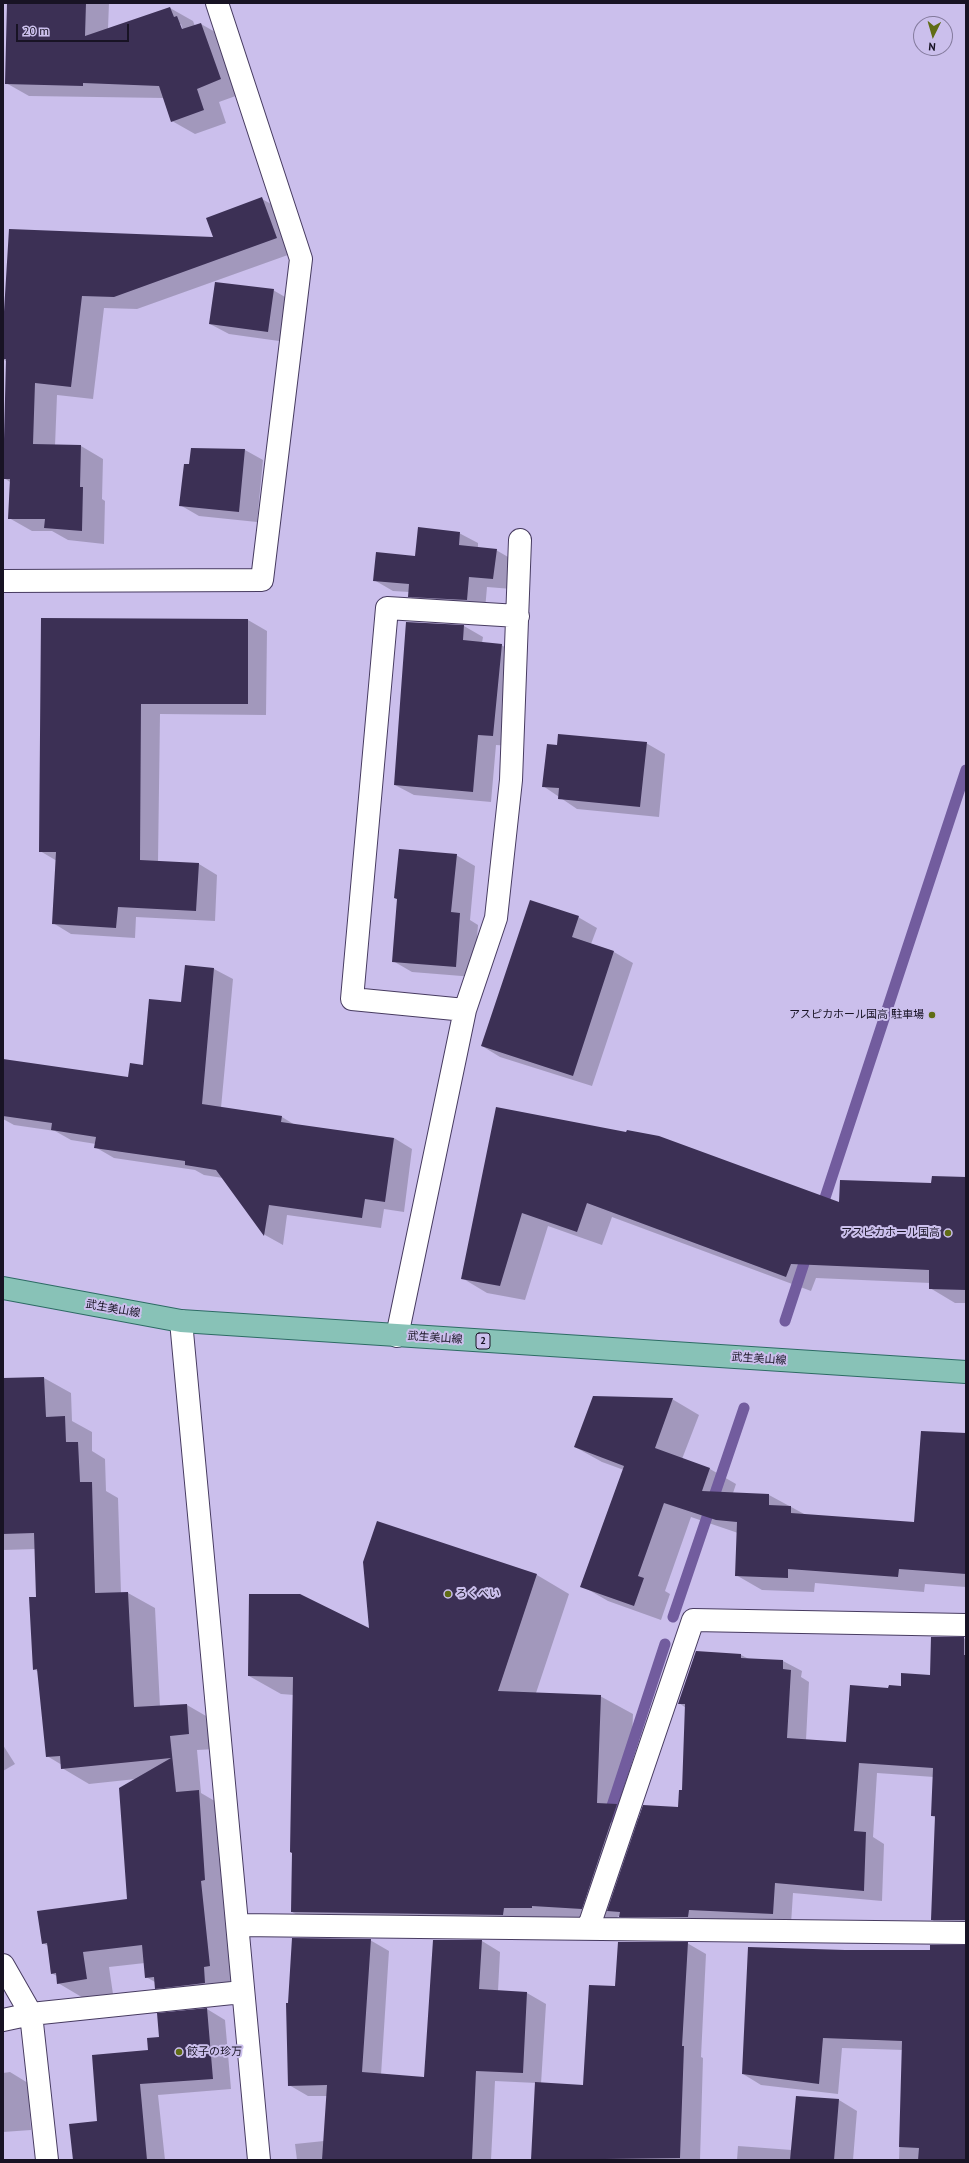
<!DOCTYPE html>
<meta charset="utf-8">
<style>
body{margin:0}
#map{position:relative;width:969px;height:2163px;overflow:hidden;background:#cbbfec;font-family:"PT Sans",sans-serif}
canvas{display:block}
.frame{position:absolute;inset:0;border:4px solid #181324;pointer-events:none}
.north{position:absolute;left:913px;top:16px;width:40px;height:40px;box-sizing:border-box;background:#cbbfec;border:1px solid #837a9c;border-radius:50%;rotate:185deg;font-size:11px;font-weight:700;line-height:16px;text-align:center;color:#181324}
.north::after{content:'';display:block;margin:auto;width:14px;height:18px;background:#606c15;clip-path:polygon(50% 0,100% 100%,50% 72%,0 100%)}
.scale{position:absolute;left:16px;top:24px;width:113px;height:18px;box-sizing:border-box;border:2px solid #181324;border-top:0;padding-left:5px;font-size:12px;line-height:14px;white-space:nowrap;color:#181324;-webkit-text-stroke:3px #cbbfec;paint-order:stroke}
</style>
<div id="map">
<canvas width="969" height="2163"></canvas>
<div class="frame"></div>
<div class="north">N</div>
<div class="scale">20 m</div>
</div>
<script>
const c = document.querySelector('canvas').getContext('2d');
c.lineJoin = 'round';
function fillPath(path, color) {
  c.fillStyle = color;
  c.fill(path, 'evenodd');
}
function trace(path, color, width, dash) {
  c.strokeStyle = color;
  c.lineWidth = width;
  c.lineCap = dash ? 'butt' : 'round';
  c.setLineDash(dash || []);
  c.stroke(path);
}
function label(font, color, halo, rows, align = 'center') {
  c.font = font + ' "PT Sans","Noto Sans JP",sans-serif';
  c.lineWidth = 4;
  c.setLineDash([]);
  c.textBaseline = 'middle';
  c.strokeStyle = halo;
  c.fillStyle = color;
  for (const [text, x, y, turn = 0] of rows) {
    c.save();
    c.translate(x, y);
    c.rotate((+turn || 0) * Math.PI / 180);
    c.textAlign = isNaN(turn) ? turn : align;
    if (halo) c.strokeText(text, 0, 0);
    c.fillText(text, 0, 0);
    c.restore();
  }
}
const shadow = new Path2D(`
 M 8,3 L 109,3 L 108,29 L 170,8 L 193,21 L 195,26 L 201,24 L 224,37 L 244,93 L 219,102 L 226,123 L 195,134 L 172,121 L 164,98 L 29,96 L 6,83 ZM 179,24 L 181,24 L 184,34 Z
 M 262,199 L 284,211 L 299,251 L 137,309 L 104,308 L 93,399 L 57,395 L 55,446 L 81,446 L 103,459 L 102,499 L 105,501 L 104,544 L 68,540 L 52,531 L 32,531 L 9,518 L 10,482 L 4,478 L 7,362 L 3,359 L 3,335 L 7,308 L 214,238 Z
 M 273,290 L 292,301 L 286,342 L 229,334 L 210,324 Z
 M 245,450 L 263,460 L 257,522 L 199,516 L 180,505 L 190,465 Z
 M 459,533 L 478,543 L 478,548 L 496,550 L 515,561 L 512,589 L 487,587 L 485,610 L 427,607 L 409,596 L 409,592 L 393,591 L 374,580 Z
 M 42,619 L 248,620 L 267,631 L 266,715 L 160,714 L 158,862 L 199,864 L 217,875 L 215,921 L 136,917 L 135,938 L 71,934 L 53,923 L 57,861 L 40,851 Z
 M 407,623 L 464,626 L 483,637 L 482,643 L 501,645 L 520,655 L 511,746 L 496,745 L 491,802 L 414,795 L 395,785 Z
 M 646,743 L 665,754 L 659,817 L 577,809 L 543,786 Z
 M 456,855 L 475,866 L 470,920 L 478,925 L 474,977 L 412,972 L 393,961 L 398,899 L 395,898 Z
 M 578,917 L 597,928 L 591,944 L 614,952 L 633,963 L 592,1086 L 500,1057 L 482,1046 Z
 M 186,966 L 214,969 L 233,979 L 221,1108 L 282,1117 L 295,1125 L 394,1138 L 412,1149 L 404,1212 L 384,1209 L 381,1228 L 287,1215 L 283,1245 L 265,1235 L 223,1178 L 204,1175 L 195,1170 L 114,1158 L 95,1147 L 96,1144 L 71,1140 L 55,1131 L 14,1125 L 3,1119 L 3,1060 L 129,1078 L 144,1067 L 182,1004 Z
 M 497,1108 L 840,1204 L 966,1178 L 966,1319 L 966,1303 L 955,1303 L 930,1288 L 930,1283 L 816,1278 L 811,1291 L 612,1217 L 602,1245 L 548,1226 L 525,1300 L 487,1293 L 462,1278 Z
 M 44,1378 L 71,1393 L 72,1421 L 92,1432 L 92,1451 L 105,1459 L 106,1491 L 118,1498 L 121,1593 L 128,1593 L 155,1608 L 160,1707 L 187,1705 L 213,1720 L 216,1749 L 197,1750 L 201,1793 L 225,1807 L 236,1981 L 230,1982 L 231,1998 L 182,2003 L 156,1988 L 155,1982 L 146,1977 L 145,1963 L 109,1967 L 113,1994 L 85,1999 L 58,1983 L 57,1976 L 51,1973 L 48,1946 L 43,1943 L 128,1900 L 136,1779 L 89,1784 L 62,1768 L 62,1765 L 47,1756 L 39,1672 L 34,1669 L 37,1597 L 36,1549 L 3,1550 L 3,1379 Z
 M 672,1399 L 699,1415 L 682,1459 L 710,1469 L 736,1484 L 733,1493 L 769,1495 L 806,1515 L 915,1523 L 966,1434 L 966,1587 L 925,1584 L 924,1592 L 815,1583 L 814,1592 L 762,1590 L 736,1575 L 738,1533 L 691,1517 L 665,1591 L 670,1594 L 661,1620 L 608,1601 L 582,1586 L 624,1470 L 602,1462 L 575,1447 Z
 M 377,1522 L 537,1575 L 569,1594 L 536,1693 L 600,1696 L 633,1714 L 629,1812 L 640,1819 L 679,1808 L 683,1791 L 686,1708 L 679,1703 L 696,1652 L 741,1655 L 749,1659 L 783,1661 L 802,1671 L 801,1677 L 809,1682 L 806,1740 L 847,1743 L 889,1689 L 902,1687 L 931,1676 L 964,1638 L 966,1640 L 966,1931 L 951,1930 L 932,1920 L 936,1818 L 932,1816 L 934,1777 L 877,1773 L 873,1837 L 884,1844 L 882,1901 L 793,1893 L 791,1924 L 627,1921 L 618,1916 L 614,1927 L 325,1930 L 292,1912 L 294,1695 L 281,1694 L 249,1676 L 371,1629 Z
 M 3,1745 L 15,1764 L 3,1771 Z
 M 370,1940 L 389,1951 L 381,2075 L 425,2078 L 482,1941 L 500,1952 L 498,1991 L 527,1993 L 546,2004 L 541,2084 L 584,2086 L 616,1988 L 687,1943 L 706,1954 L 701,2057 L 703,2058 L 700,2160 L 532,2160 L 536,2083 L 495,2081 L 491,2160 L 297,2160 L 295,2144 L 324,2141 L 327,2096 L 308,2096 L 289,2085 Z
 M 845,1951 L 931,1951 L 966,2160 L 899,2160 L 903,2050 L 842,2048 L 838,2094 L 761,2085 L 743,2074 Z
 M 207,2009 L 225,2020 L 231,2089 L 158,2095 L 165,2160 L 74,2160 L 98,2122 L 160,2038 Z
 M 10,2072 L 28,2083 L 31,2130 L 3,2132 L 3,2073 Z
 M 839,2100 L 857,2111 L 853,2160 L 737,2160 L 738,2146 L 792,2150 Z`);
const stream = new Path2D(`
 M 821,1210 L 966,770
 M 785,1321 L 808,1251
 M 673,1617 L 744,1408
 M 608,1818 L 665,1644`);
const building = new Path2D(`
 M 7,3 L 86,3 L 85,36 L 170,7 L 174,17 L 177,16 L 182,29 L 201,23 L 221,79 L 197,89 L 204,110 L 171,122 L 159,86 L 83,83 L 83,86 L 5,84 Z
 M 262,197 L 277,238 L 114,297 L 82,296 L 71,387 L 35,383 L 33,444 L 81,445 L 80,487 L 83,487 L 82,531 L 44,528 L 45,519 L 8,519 L 10,479 L 3,479 L 6,359 L 3,359 L 3,328 L 9,229 L 213,237 L 206,218 Z
 M 215,282 L 274,289 L 268,332 L 209,324 Z
 M 191,448 L 245,449 L 239,512 L 179,506 L 184,464 L 189,464 Z
 M 418,527 L 460,532 L 459,545 L 497,549 L 493,579 L 469,577 L 467,600 L 408,597 L 409,584 L 373,581 L 376,552 L 415,556 Z
 M 41,618 L 248,619 L 248,704 L 141,704 L 140,860 L 199,863 L 196,911 L 118,907 L 116,928 L 52,924 L 56,852 L 39,852 Z
 M 406,622 L 464,625 L 463,640 L 502,644 L 493,736 L 478,735 L 473,792 L 394,785 Z
 M 558,734 L 647,742 L 640,807 L 558,799 L 559,788 L 542,787 L 547,744 L 557,745 Z
 M 399,849 L 457,854 L 451,912 L 460,913 L 456,967 L 392,962 L 397,899 L 394,898 Z
 M 530,900 L 579,916 L 572,937 L 614,951 L 573,1076 L 481,1046 Z
 M 185,965 L 214,968 L 202,1104 L 282,1116 L 281,1122 L 394,1138 L 385,1202 L 365,1199 L 362,1218 L 269,1205 L 264,1236 L 216,1170 L 185,1165 L 185,1161 L 94,1148 L 96,1137 L 51,1130 L 52,1123 L 3,1116 L 3,1059 L 128,1077 L 130,1063 L 143,1065 L 149,999 L 181,1002 Z
 M 496,1107 L 626,1132 L 627,1130 L 659,1136 L 839,1202 L 840,1180 L 931,1183 L 932,1176 L 966,1177 L 966,1290 L 929,1289 L 929,1270 L 791,1264 L 786,1277 L 587,1203 L 577,1232 L 522,1213 L 500,1286 L 461,1279 Z
 M 44,1377 L 46,1417 L 65,1416 L 66,1442 L 78,1442 L 80,1482 L 92,1482 L 95,1593 L 128,1592 L 134,1707 L 187,1704 L 189,1734 L 170,1736 L 176,1792 L 199,1790 L 205,1880 L 201,1881 L 210,1966 L 204,1967 L 205,1983 L 155,1989 L 154,1977 L 145,1978 L 142,1945 L 83,1952 L 87,1979 L 57,1984 L 56,1973 L 51,1974 L 47,1943 L 42,1944 L 37,1911 L 127,1899 L 119,1788 L 171,1758 L 61,1769 L 60,1756 L 46,1757 L 37,1669 L 33,1670 L 29,1597 L 36,1597 L 34,1533 L 3,1534 L 3,1378 Z
 M 593,1396 L 673,1398 L 655,1448 L 710,1468 L 702,1491 L 769,1494 L 769,1505 L 791,1506 L 791,1513 L 914,1522 L 921,1431 L 966,1433 L 966,1574 L 899,1569 L 898,1577 L 788,1569 L 788,1578 L 735,1576 L 737,1522 L 716,1520 L 664,1503 L 638,1576 L 644,1578 L 634,1606 L 580,1587 L 624,1466 L 574,1447 Z
 M 377,1521 L 537,1574 L 498,1691 L 601,1695 L 597,1803 L 617,1804 L 582,1909 L 532,1906 L 532,1908 L 504,1908 L 503,1915 L 291,1912 L 292,1853 L 290,1852 L 293,1677 L 248,1676 L 249,1594 L 300,1594 L 369,1628 L 363,1562 Z
 M 931,1637 L 964,1637 L 964,1655 L 966,1655 L 966,1920 L 931,1920 L 935,1816 L 931,1816 L 933,1768 L 859,1763 L 854,1831 L 866,1832 L 864,1891 L 775,1883 L 773,1914 L 689,1910 L 688,1917 L 619,1917 L 620,1912 L 607,1911 L 643,1805 L 678,1807 L 679,1790 L 682,1790 L 685,1704 L 678,1704 L 696,1651 L 741,1654 L 741,1658 L 783,1660 L 783,1669 L 791,1670 L 787,1738 L 846,1742 L 850,1685 L 888,1688 L 889,1685 L 901,1686 L 901,1673 L 930,1675 Z
 M 292,1938 L 371,1939 L 362,2072 L 424,2077 L 433,1940 L 482,1940 L 479,1989 L 527,1992 L 523,2073 L 476,2071 L 472,2160 L 322,2160 L 327,2085 L 288,2086 L 286,2003 L 288,2003 Z
 M 618,1942 L 688,1942 L 682,2046 L 684,2046 L 680,2158 L 531,2160 L 535,2082 L 583,2085 L 589,1985 L 615,1986 Z
 M 930,1945 L 966,1945 L 966,2160 L 918,2160 L 919,2148 L 899,2147 L 902,2041 L 823,2038 L 819,2084 L 742,2074 L 748,1947 L 845,1950 L 930,1950 Z
 M 207,2008 L 213,2079 L 140,2084 L 147,2160 L 73,2160 L 69,2124 L 97,2121 L 92,2055 L 148,2050 L 147,2038 L 159,2037 L 157,2013 Z
 M 796,2096 L 839,2099 L 834,2160 L 790,2160 Z`);
const minor = new Path2D(`
 M 3,581 L 262,580 L 301,259 L 217,3
 M 465,1010 L 352,999 L 387,608 L 518,616
 M 181,1321 L 259,2160
 M 397,1336 L 465,1010 L 496,918 L 511,780 L 520,540
 M 238,1925 L 966,1933
 M 588,1929 L 693,1620 L 966,1625
 M 3,1965 L 31,2014 L 47,2160
 M 3,2020 L 31,2014 L 242,1992`);
const major = new Path2D(`
 M 3,1288 L 181,1321 L 966,1372`);
const markers = [
 [932,1015,4,"#606c15"],
 [948,1233,4,"#606c15"],
 [448,1594,4,"#606c15"],
 [179,2052,4,"#606c15"]
];
const shields = [
 [483,1341,14]
];
const shieldNames = [
 ["2",483,1341]
];
const poiNames = [
 ["アスピカホール国高 駐車場",924,1015],
 ["アスピカホール国高",940,1233],
 ["ろくべい",456,1594,"left"],
 ["餃子の珍万",187,2052,"left"]
];
const streetNames = [
 ["武生美山線",113,1309,10],
 ["武生美山線",435,1338,4],
 ["武生美山線",759,1359,4]
];
fillPath(shadow, '#0003');
trace(stream, '#725c9e', 11);
fillPath(building, '#3c3055');
trace(minor, '#473b60', 24);
trace(major, '#2d6b64', 24);
trace(minor, '#fff', 22);
trace(major, '#88c2b7', 22);
for (const [x, y, r, color] of markers) {
  const dot = new Path2D();
  dot.arc(x, y, r, 0, 2 * Math.PI);
  c.fillStyle = color;
  c.fill(dot);
  trace(dot, '#cbbfec', 1.5);
}
for (const [x, y, w] of shields) {
  const box = new Path2D();
  box.roundRect(x - w / 2, y - 8, w, 16, 3);
  c.fillStyle = '#cbbfec';
  c.fill(box);
  trace(box, '#181324', 1);
}
label('bold 10px', '#181324', null, shieldNames);
label('11px', '#181324', '#cbbfec', poiNames, 'right');
label('11px', '#181324', '#cbbfec', streetNames);
</script>
